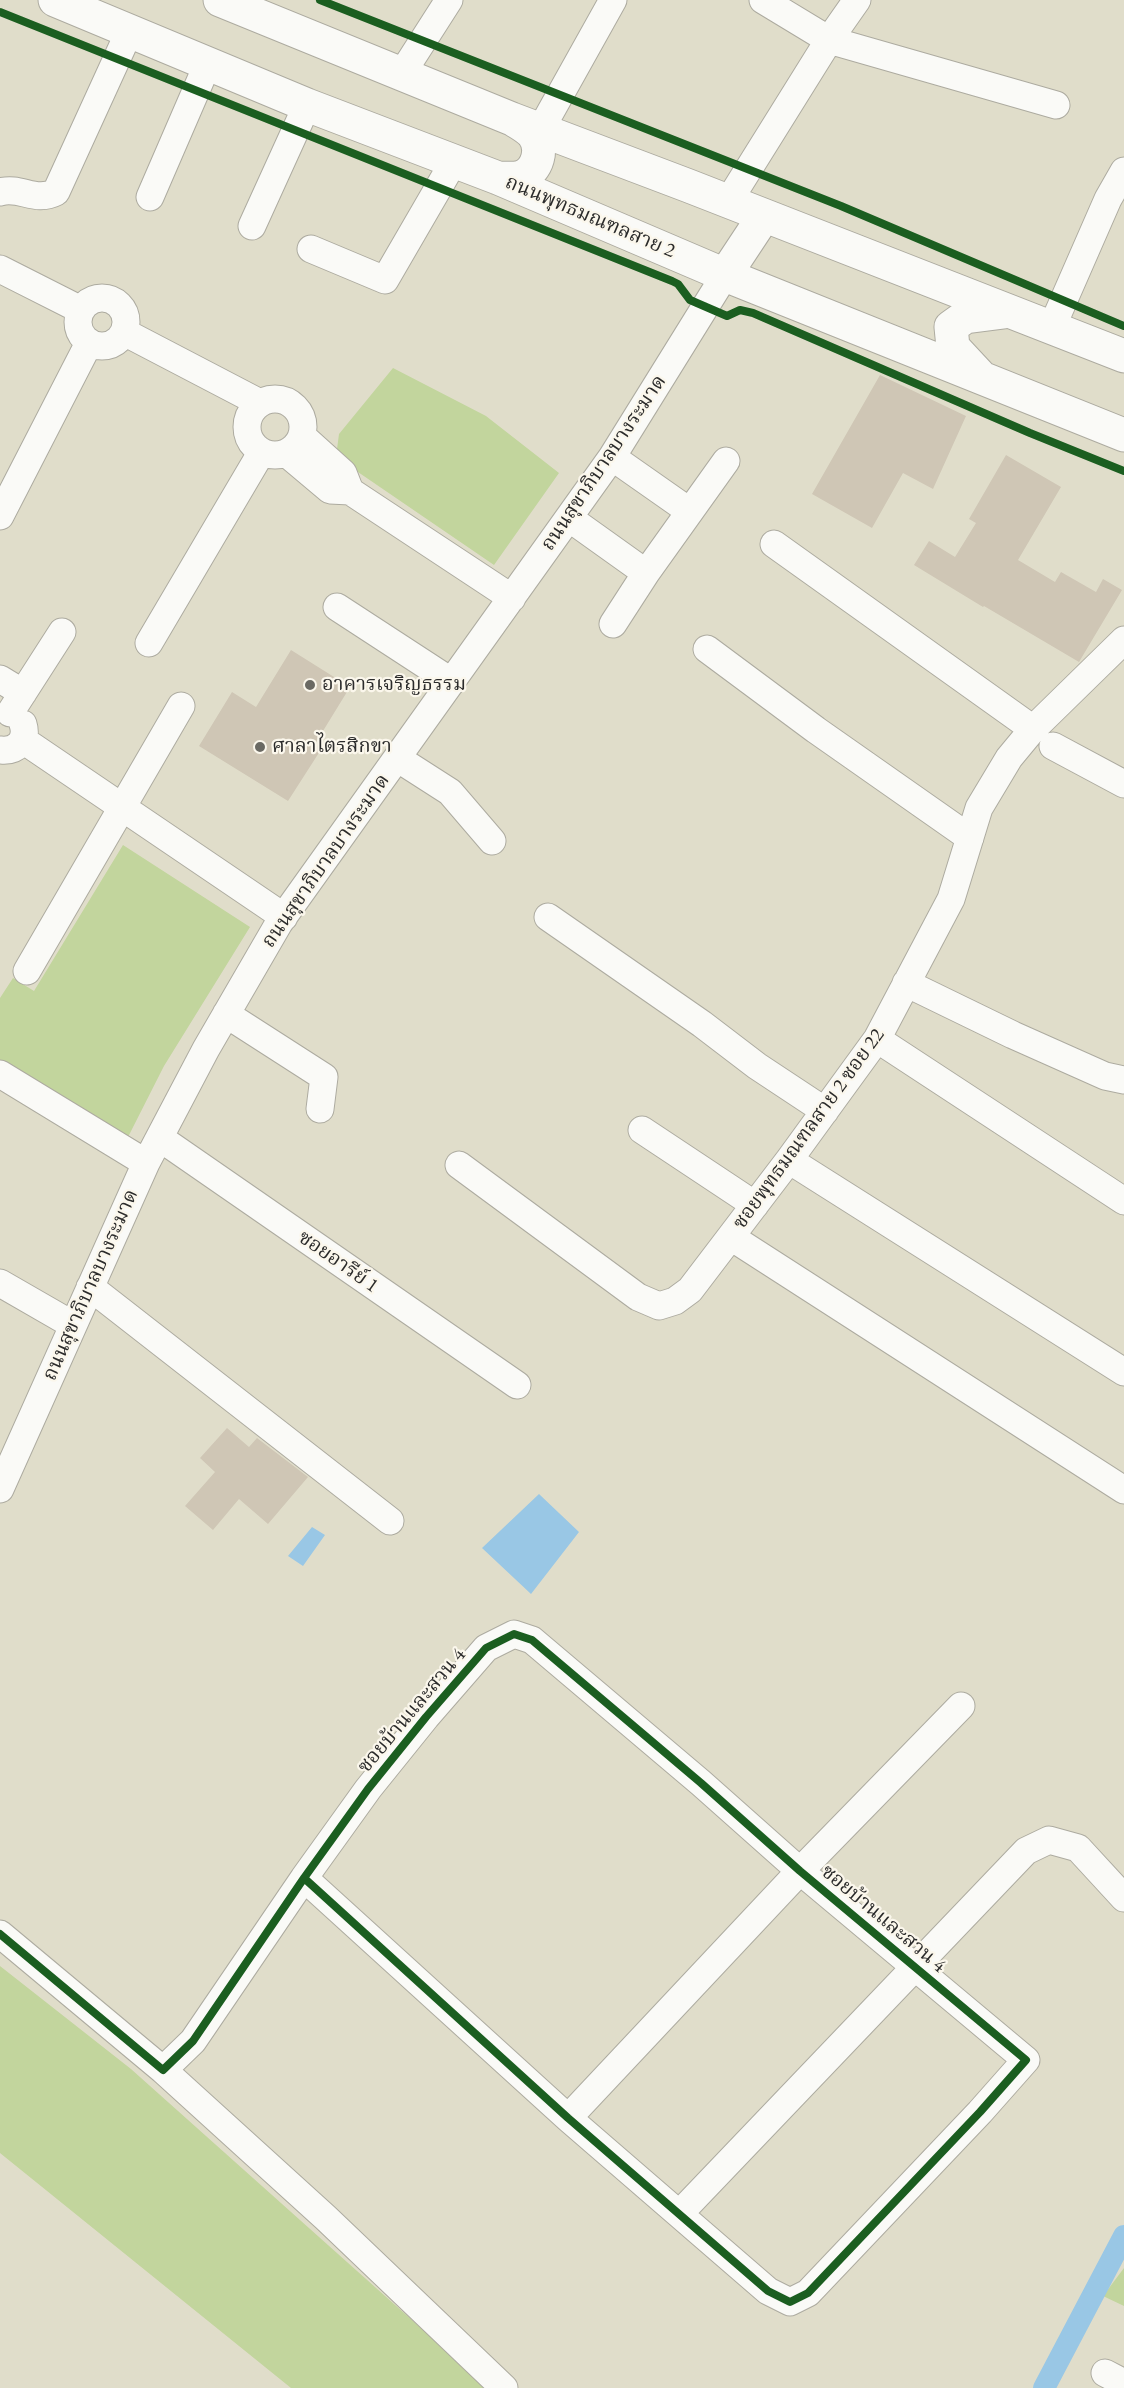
<!DOCTYPE html>
<meta charset="utf-8">
<style>
body{margin:0}
canvas{display:block;background:#e0ddca}
</style>
<canvas width="1124" height="2388"></canvas>
<script>
const c = document.querySelector('canvas').getContext('2d');
c.lineJoin = 'round';
function fillPath(path, color) {
  c.fillStyle = color;
  c.fill(path, 'evenodd');
}
function trace(path, color, width, dash) {
  c.strokeStyle = color;
  c.lineWidth = width;
  c.lineCap = dash ? 'butt' : 'round';
  c.setLineDash(dash || []);
  c.stroke(path);
}
function label(font, color, halo, rows, align = 'center') {
  c.font = font + ' "EB Garamond","Noto Serif Thai",serif';
  c.lineWidth = 4.5;
  c.setLineDash([]);
  c.textBaseline = 'middle';
  c.strokeStyle = halo;
  c.fillStyle = color;
  for (const [text, x, y, turn = 0] of rows) {
    c.save();
    c.translate(x, y);
    c.rotate((+turn || 0) * Math.PI / 180);
    c.textAlign = isNaN(turn) ? turn : align;
    if (halo) c.strokeText(text, 0, 0);
    c.fillText(text, 0, 0);
    c.restore();
  }
}
const green = new Path2D(`
 M 393,368 L 486,416 L 559,473 L 494,565 L 336,457 L 339,434 Z
 M 123,845 L 250,927 L 164,1066 L 126,1141 L 0,1066 L 0,998 L 13,978 L 34,991 Z
 M 0,1966 L 131,2069 L 488,2388 L 291,2388 L 0,2153 Z
 M 1124,2268 L 1124,2306 L 1103,2296 Z`);
const water = new Path2D(`
 M 539,1494 L 579,1532 L 531,1594 L 482,1548 Z
 M 312,1527 L 325,1535 L 303,1566 L 288,1556 Z`);
const canal = new Path2D(`
 M 1044,2388 L 1124,2236`);
const building = new Path2D(`
 M 880,375 L 966,416 L 933,489 L 903,473 L 872,528 L 812,494 Z
 M 1006,455 L 1061,487 L 1018,560 L 1055,582 L 1061,572 L 1096,592 L 1103,579 L 1122,590 L 1079,662 L 984,606 L 983,607 L 914,565 L 929,541 L 955,557 L 976,523 L 969,519 Z
 M 291,650 L 350,687 L 315,744 L 322,748 L 288,801 L 199,746 L 232,692 L 256,707 Z
 M 227,1428 L 249,1447 L 257,1438 L 308,1477 L 268,1524 L 239,1499 L 213,1530 L 185,1506 L 215,1472 L 200,1458 Z`);
const minor = new Path2D(`
 M 763,0 L 829,40 L 1056,105
 M 401,75 L 449,0
 M 541,129 L 613,0
 M 0,192 C 21,186 35,203 56,192 L 130,30
 M 150,197 L 208,63
 M 728,202 L 829,40 L 857,0
 M 252,226 L 307,105
 M 311,249 L 385,280 L 454,161
 M 0,269 L 81,310
 M78 322a24 24 0 1 1 48 0a24 24 0 1 1-48 0Z
 M 1052,327 L 1108,199 L 1124,171
 M 124,332 L 260,403
 M247 427a28 28 0 1 1 56 0a28 28 0 1 1-56 0Z
 M 302,436 L 343,473 L 350,491
 M 286,453 L 330,490 L 350,491 L 512,598
 M 612,457 L 689,511
 M 0,516 L 89,343
 M 569,518 L 646,573
 M 774,544 L 1033,729
 M 337,607 L 452,682
 M 613,624 L 646,573 L 726,461
 M 149,643 L 261,453
 M 707,649 L 816,730 L 970,838
 M 0,679 L 23,693
 M 10,713 L 62,632
 M 23,740 L 284,917
 M 1053,746 L 1124,784
 M 0,750 C 17,752 28,740 23,724
 M 397,758 L 450,792 L 492,841
 M 548,917 L 702,1024 L 757,1066 L 825,1111
 M 27,971 L 181,706
 M 906,983 L 1013,1035 L 1105,1076 L 1124,1080
 M 226,1014 L 324,1077 L 320,1109
 M 877,1039 L 1124,1201
 M 0,1074 L 146,1163
 M 642,1130 L 755,1205
 M 160,1138 L 517,1385
 M 789,1160 L 1124,1372
 M 459,1165 L 638,1297 L 659,1306 L 675,1301 L 690,1290 L 789,1160 L 877,1039 L 951,899 L 979,808 L 1009,758 L 1033,729 L 1124,640
 M 731,1237 L 1124,1490
 M 0,1283 L 73,1325
 M 90,1287 L 390,1521
 M 0,1489 L 146,1163 L 206,1049 L 279,923 L 612,457 L 725,275
 M 0,1934 L 163,2070 L 193,2041 L 304,1878 L 368,1789 L 426,1717 L 486,1648 L 514,1634 L 532,1640 L 701,1783 L 800,1871 L 1026,2060 L 980,2112 L 808,2293 L 790,2302 L 768,2291 L 568,2118 L 304,1878
 M 163,2070 L 326,2218 L 504,2388
 M 568,2118 L 800,1871 L 961,1706
 M 680,2213 L 1026,1851 L 1049,1840 L 1078,1848 L 1124,1898
 M 1105,2373 L 1124,2383`);
const major = new Path2D(`
 M 55,0 L 307,105 L 498,178 L 725,275 L 1124,435
 M 220,0 L 512,119 L 689,186 L 1124,356
 M 498,178 C 505,178 514,179 521,177 C 538,171 544,148 533,134 C 528,128 520,124 514,120
 M 725,275 L 764,216
 M 980,376 L 953,347 L 951,327 L 965,317 L 1004,312`);
const cycleway = new Path2D(`
 M 320,0 L 841,206 L 1124,326
 M 0,12 L 672,281 L 678,284 L 690,300 L 727,316 L 740,310 L 753,313 L 1030,433 L 1124,471
 M 0,1934 L 163,2070 L 193,2041 L 304,1878 L 368,1789 L 426,1717 L 486,1648 L 514,1634 L 532,1640 L 701,1783 L 800,1871 L 1026,2060 L 980,2112 L 808,2293 L 790,2302 L 768,2291 L 568,2118 L 304,1878`);
const markers = [
 [310,685,6,"#6a6963"],
 [260,747,6,"#6a6963"]
];
const streetNames = [
 ["ถนนพุทธมณฑลสาย 2",590,217,23],
 ["ถนนสุขาภิบาลบางระมาด",604,463,-56],
 ["ถนนสุขาภิบาลบางระมาด",326,861,-55],
 ["ซอยพุทธมณฑลสาย 2 ซอย 22",809,1129,-54],
 ["ซอยอารีย์ 1",338,1262,35],
 ["ถนนสุขาภิบาลบางระมาด",91,1285,-66],
 ["ซอยบ้านและสวน 4",412,1711,-50],
 ["ซอยบ้านและสวน 4",883,1919,40]
];
const poiNames = [
 ["อาคารเจริญธรรม",322,685],
 ["ศาลาไตรสิกขา",272,747]
];
fillPath(green, '#c2d59d');
fillPath(water, '#99c7e5');
trace(canal, '#99c7e5', 22);
fillPath(building, '#cfc6b5');
trace(minor, '#adaba0', 29);
trace(major, '#adaba0', 35);
trace(minor, '#fafaf7', 27);
trace(major, '#fafaf7', 33);
trace(cycleway, '#1b5e20', 8);
for (const [x, y, r, color] of markers) {
  const dot = new Path2D();
  dot.arc(x, y, r, 0, 2 * Math.PI);
  c.fillStyle = color;
  c.fill(dot);
  trace(dot, '#fbf7ec', 2);
}
label('20px', '#2b2b2b', '#fbf7ec', streetNames);
label('20px', '#2b2b2b', '#fbf7ec', poiNames, 'left');
</script>
